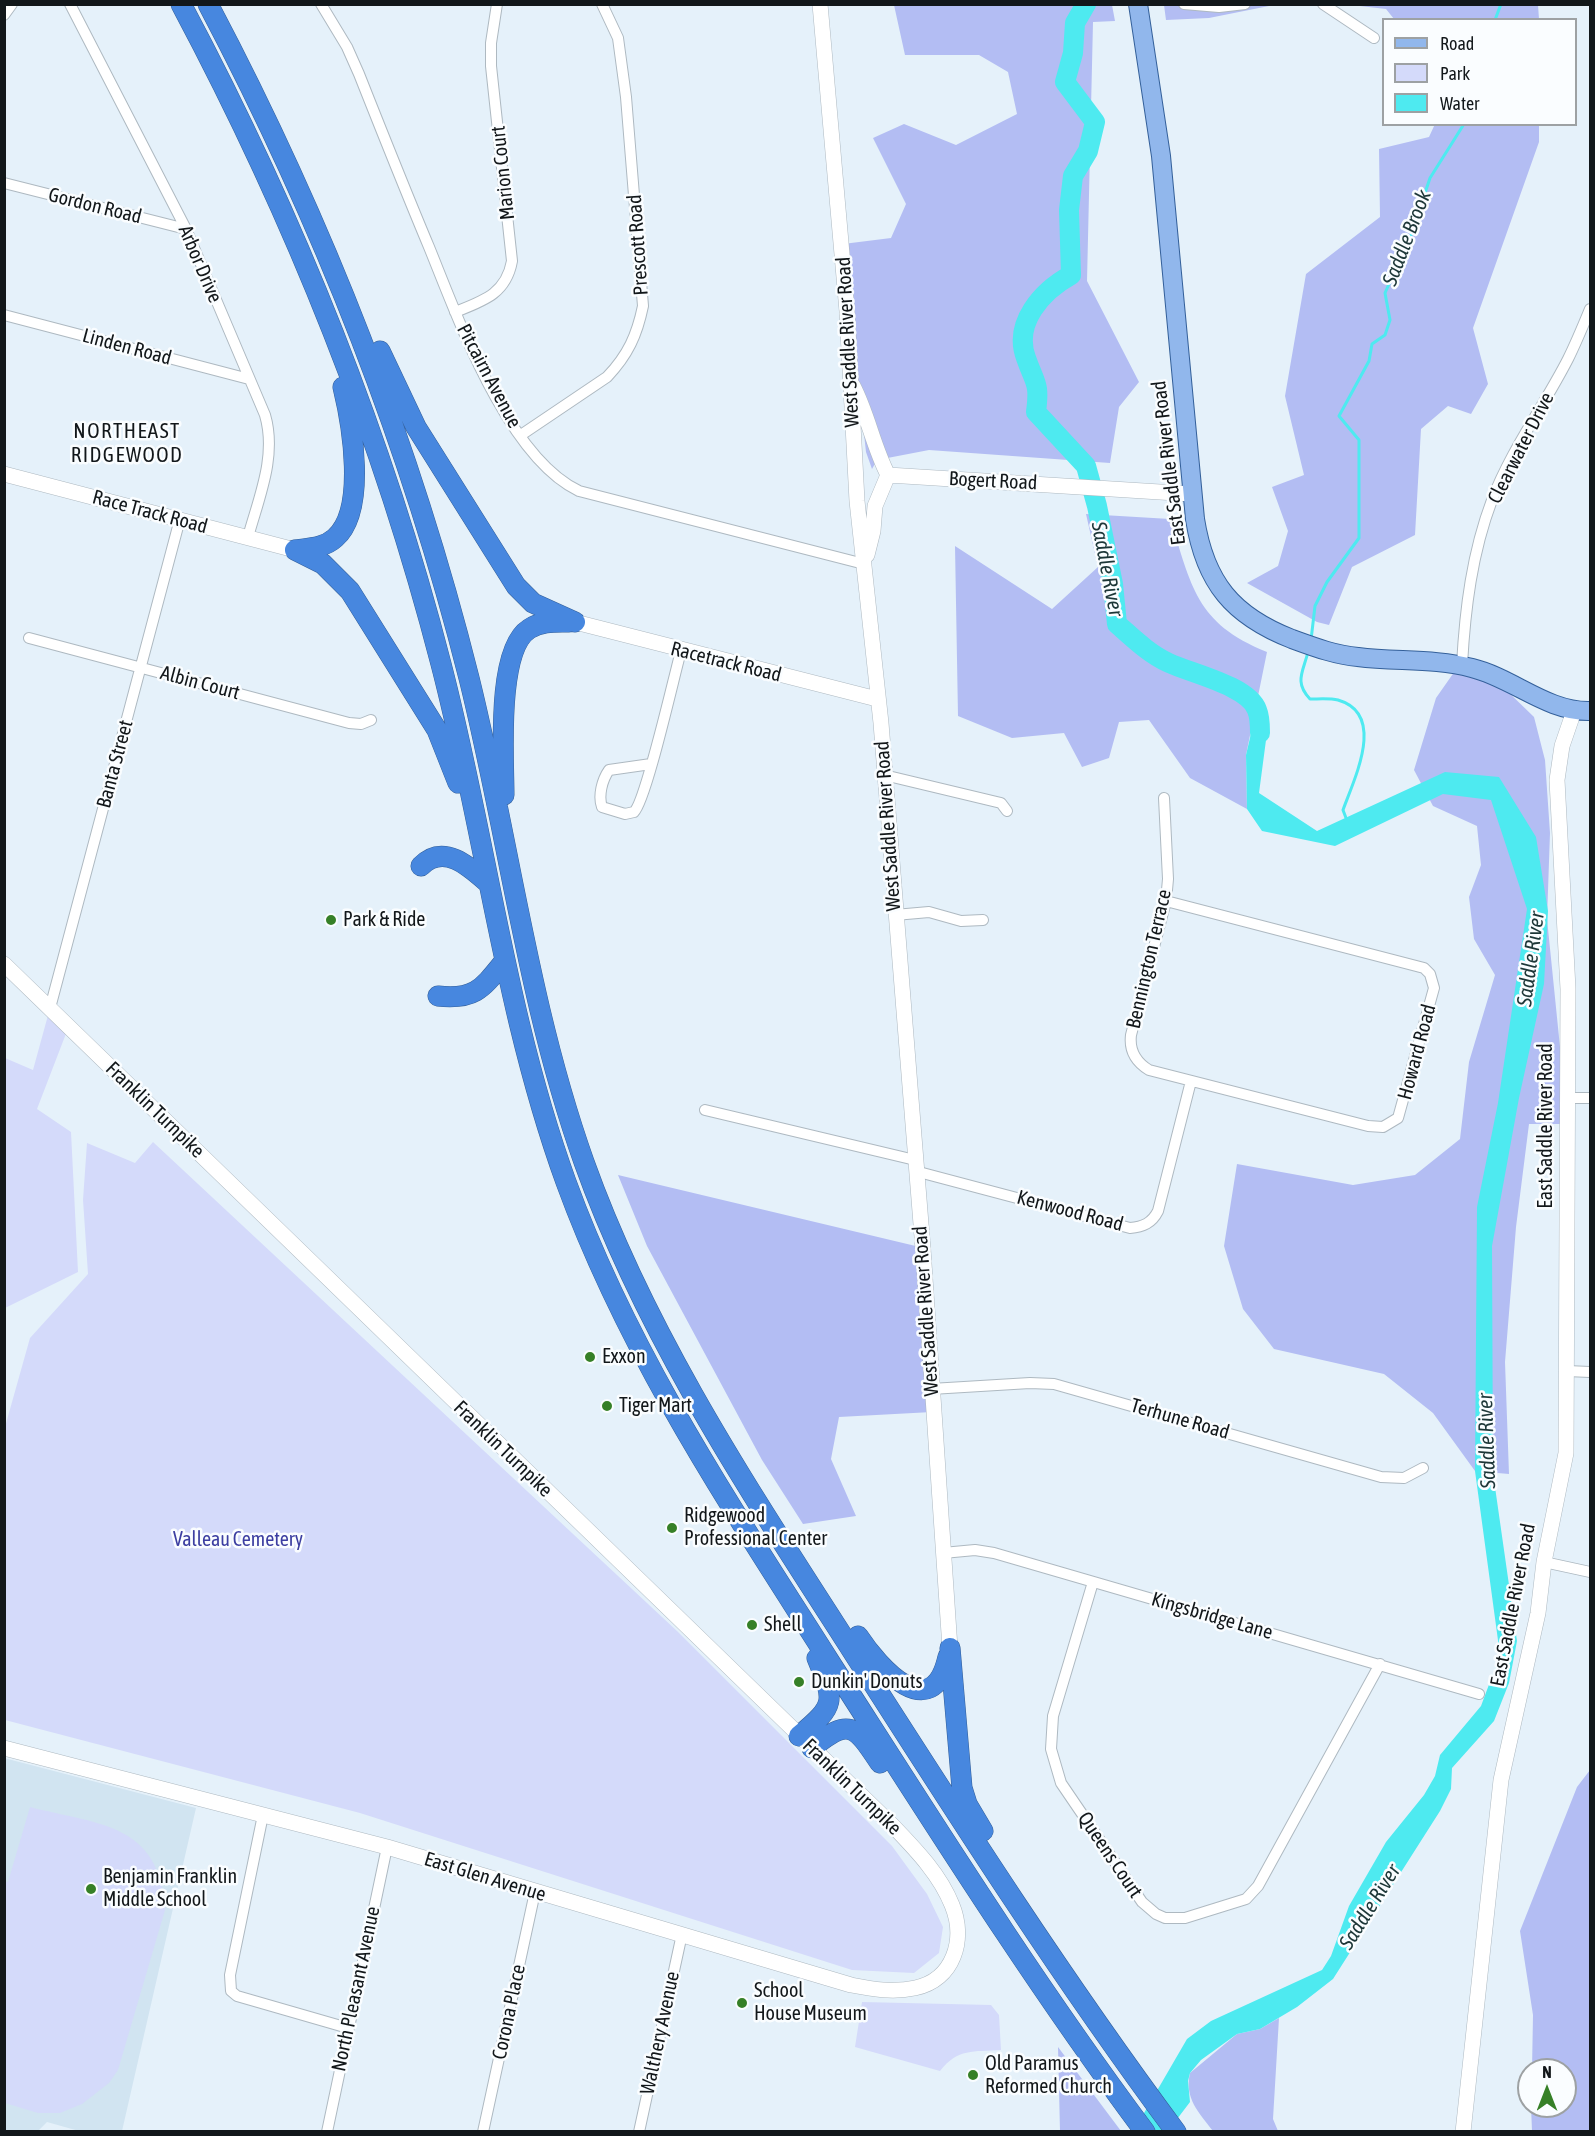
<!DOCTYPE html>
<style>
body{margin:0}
#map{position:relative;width:1595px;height:2136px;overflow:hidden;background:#e5f1fa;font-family:"Asap Condensed",sans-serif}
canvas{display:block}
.frame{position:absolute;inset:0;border:6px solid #12171a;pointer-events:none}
.legend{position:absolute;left:1382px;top:18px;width:195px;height:108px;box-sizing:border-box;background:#fafdff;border:2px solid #9da1a3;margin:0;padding:8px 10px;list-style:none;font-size:18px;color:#12171a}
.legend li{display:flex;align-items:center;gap:12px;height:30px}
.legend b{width:30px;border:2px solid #9da1a3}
.north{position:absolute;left:1517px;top:2058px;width:60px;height:60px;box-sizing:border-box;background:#fafdff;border:2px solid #9da1a3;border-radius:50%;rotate:0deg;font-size:16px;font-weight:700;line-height:24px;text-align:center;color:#12171a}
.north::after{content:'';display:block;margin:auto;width:21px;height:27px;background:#368027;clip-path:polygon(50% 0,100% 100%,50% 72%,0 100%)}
</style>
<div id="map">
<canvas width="1595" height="2136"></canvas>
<div class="frame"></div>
<ul class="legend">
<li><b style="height:8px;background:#91b7ec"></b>Road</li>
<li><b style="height:16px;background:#d4dafa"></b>Park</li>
<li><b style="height:16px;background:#4eeaf0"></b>Water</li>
</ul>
<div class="north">N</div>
</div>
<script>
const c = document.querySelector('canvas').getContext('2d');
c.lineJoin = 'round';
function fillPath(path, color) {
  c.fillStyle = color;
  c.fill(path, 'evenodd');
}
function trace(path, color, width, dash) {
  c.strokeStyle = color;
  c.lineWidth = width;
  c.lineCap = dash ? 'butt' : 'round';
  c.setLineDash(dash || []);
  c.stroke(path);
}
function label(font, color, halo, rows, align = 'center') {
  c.font = font + ' "Asap Condensed",sans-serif';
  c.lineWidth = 5;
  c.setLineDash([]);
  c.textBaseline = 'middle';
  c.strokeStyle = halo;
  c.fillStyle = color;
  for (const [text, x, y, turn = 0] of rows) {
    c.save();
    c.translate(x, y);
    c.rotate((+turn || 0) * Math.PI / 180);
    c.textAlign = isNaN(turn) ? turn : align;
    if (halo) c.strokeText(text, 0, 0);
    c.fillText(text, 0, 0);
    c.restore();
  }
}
const built = new Path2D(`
 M 4,1758 L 196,1808 L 122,2131 L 79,2131 L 47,2122 L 38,2131 L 5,2130 Z`);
const green = new Path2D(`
 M 50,1008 L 67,1031 L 37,1109 L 71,1132 L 78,1272 L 5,1308 L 5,1058 L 33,1070 Z
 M 153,1142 L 677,1631 L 892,1846 L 927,1894 L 943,1927 L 939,1953 L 914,1973 L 852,1970 L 360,1813 L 5,1720 L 5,1427 L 30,1338 L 88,1274 L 83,1200 L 87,1143 L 135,1163 Z
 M 30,1807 C 100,1825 160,1823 165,1910 L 118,2070 L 109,2083 L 82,2104 L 60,2113 L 38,2113 L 5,2103 L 5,1881 L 8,1882 Z
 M 862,2002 L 991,2005 L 999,2015 L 1001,2050 C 973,2052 958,2048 940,2071 L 855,2047 Z`);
const forest = new Path2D(`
 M 894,5 L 1112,5 L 1115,21 L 1093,22 L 1087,281 L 1139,382 L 1119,407 L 1110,463 L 929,450 L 877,460 L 872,469 L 866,452 L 843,244 L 891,238 L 906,204 L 873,138 L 904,124 L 956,145 L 1017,114 L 1008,72 L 979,55 L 905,55 Z
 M 1164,5 L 1274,5 L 1209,18 L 1166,20 Z
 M 1351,5 L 1538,5 L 1539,19 L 1394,19 L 1386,9 Z
 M 1435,124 L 1539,125 L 1539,142 L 1473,328 L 1488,384 L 1471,414 L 1448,406 L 1421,429 L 1415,535 L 1352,567 L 1329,625 L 1317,622 L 1247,583 L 1278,566 L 1288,531 L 1272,487 L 1304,475 L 1285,396 L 1306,274 L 1380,217 L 1379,149 L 1429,137 Z
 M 1086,514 L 1170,519 C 1192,586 1195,623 1267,652 L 1246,755 L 1247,809 L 1190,778 L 1149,720 L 1119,722 L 1109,758 L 1082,767 L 1064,733 L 1012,738 L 958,716 L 955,546 L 1052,609 L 1098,567 Z
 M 1457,668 L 1501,685 L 1534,717 L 1545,760 L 1550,833 L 1547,919 L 1560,1047 L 1560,1124 L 1529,1124 L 1516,1227 L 1505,1362 L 1509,1474 L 1475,1471 L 1433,1413 L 1384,1374 L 1274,1349 L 1243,1309 L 1224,1246 L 1237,1164 L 1353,1185 L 1415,1175 L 1460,1139 L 1469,1062 L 1495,975 L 1474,939 L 1469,897 L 1481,865 L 1477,826 L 1433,806 L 1414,770 L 1436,698 Z
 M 618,1175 L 924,1248 L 932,1412 L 839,1417 L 831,1459 L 856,1516 L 803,1524 L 762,1460 L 647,1246 Z
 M 1590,1770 L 1590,2131 L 1532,2131 L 1531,2106 L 1565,2106 L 1565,2070 L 1532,2070 L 1533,2015 L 1520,1931 L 1577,1787 Z
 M 1279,2018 L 1273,2119 L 1278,2131 L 1213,2131 C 1199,2113 1184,2098 1190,2073 L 1237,2034 L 1260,2029 Z
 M 1058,2047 L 1121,2131 L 1060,2131 Z`);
const water = new Path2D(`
 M 1257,708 L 1268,725 L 1259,793 L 1317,831 L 1445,772 L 1499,777 L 1536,837 L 1548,911 L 1544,984 L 1519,1098 L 1492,1246 L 1493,1473 L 1517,1641 L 1509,1683 L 1494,1721 L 1452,1768 L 1451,1789 L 1440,1811 L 1333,1979 L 1297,2007 L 1260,2029 L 1237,2034 L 1201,2060 L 1190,2073 L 1188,2081 L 1190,2102 L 1168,2131 L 1133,2132 L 1187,2039 L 1211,2021 L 1322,1970 L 1331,1956 L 1349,1906 L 1386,1842 L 1424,1795 L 1435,1776 L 1440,1755 L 1481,1706 L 1500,1655 L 1475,1471 L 1477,1207 L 1498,1103 L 1527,909 L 1491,800 L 1443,794 L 1335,846 L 1262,831 L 1247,809 L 1246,755 Z`);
const stream = new Path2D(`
 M 1495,20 L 1501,4
 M 1311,640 L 1315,606 L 1327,582 L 1359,538 L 1359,440 L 1339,416 L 1369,361 L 1372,344 L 1385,335 L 1390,320 L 1385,293 L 1411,235 L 1430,178 L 1464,124
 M 1308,652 C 1303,672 1294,682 1310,699 C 1319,699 1330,698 1338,700 C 1387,714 1354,779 1343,810 L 1346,818`);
const river = new Path2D(`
 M 1086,4 L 1075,23 L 1073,53 L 1065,82 L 1095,122 L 1088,151 L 1073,176 L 1069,210 L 1071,275 C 1042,291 1013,323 1026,358 C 1035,384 1040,382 1036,412 L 1086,466 L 1097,506 L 1113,584 L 1117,624 C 1133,638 1149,654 1169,663 C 1190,673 1249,686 1257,710 C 1260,717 1260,726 1260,733`);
const street = new Path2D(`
 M 70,4 L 186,229 L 265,415 C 277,456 259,497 248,537
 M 321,4 L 347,47 L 359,74 C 382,132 405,190 429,247 C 458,318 507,457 579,491 L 864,564
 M 1184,4 L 1219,7 L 1245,4
 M 1323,4 L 1374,38
 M 4,15 L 12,4
 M 4,183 L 186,229
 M 455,312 C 483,301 506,294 512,261 L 491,66 L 491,43 L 497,4
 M 4,315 L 249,379
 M 521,435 L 607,377 C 628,355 637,335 643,306 L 626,97 L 618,38 L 602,4
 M 29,638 L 349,723 L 361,724 L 371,720
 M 1462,665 C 1465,609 1472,553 1492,500 C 1511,450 1544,406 1568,359 C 1576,343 1583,326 1590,309
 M 651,764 L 609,770 C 602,780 598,796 602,807 L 625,814 L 634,812 C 646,801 674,676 681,651
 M 884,775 L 1001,803 L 1007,811
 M 1164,798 L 1168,879 L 1166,901 L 1131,1035 C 1129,1051 1136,1062 1149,1070 L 1368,1126 L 1383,1127 L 1398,1118 L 1434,988 L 1430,974 L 1424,968 L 1166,901
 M 895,915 L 929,912 L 961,921 L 983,920
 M 50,1008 L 180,519
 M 1569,1098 L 1590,1098
 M 705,1110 L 915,1160
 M 915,1171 L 1130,1228 C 1143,1227 1152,1223 1158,1211 L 1191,1081
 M 1567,1371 L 1590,1372
 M 931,1389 L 1030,1383 L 1054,1384 L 1381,1477 L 1404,1478 L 1423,1468
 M 943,1553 L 975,1550 L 994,1553 L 1479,1694
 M 1544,1562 L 1590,1572
 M 1093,1582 L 1053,1716 L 1051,1749 L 1061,1783 L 1142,1902 L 1156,1914 L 1165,1918 L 1185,1918 L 1246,1899 L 1258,1886 L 1380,1664
 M 263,1815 L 230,1975 L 231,1991 L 237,1996 L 348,2028
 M 327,2132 L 387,1847
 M 483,2132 L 535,1892
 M 639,2132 L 682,1934`);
const secondary = new Path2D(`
 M 820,4 L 847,311 L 857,501 L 881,723 L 923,1249 L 950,1648
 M 853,386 C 868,415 873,446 888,475
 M 4,474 L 295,550
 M 888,475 L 1192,494
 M 867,555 L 873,531 L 875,506 L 888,475
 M 575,622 L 877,699
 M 4,964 L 895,1828 C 917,1851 940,1875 952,1905 C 966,1939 954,1980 915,1988 C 893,1993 872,1989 851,1985 L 387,1847 L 4,1748
 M 1463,2132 L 1501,1780 L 1538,1613 L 1544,1562 L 1566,1453 L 1568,989 L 1557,780 L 1562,746 L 1574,711`);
const primary = new Path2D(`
 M 1138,4 L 1161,156 L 1195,519 C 1205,583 1233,616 1292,639 C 1314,647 1335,655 1358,657 C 1396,662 1434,658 1472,668 C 1513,678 1547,712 1590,711`);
const highway = new Path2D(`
 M 181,4 C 293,214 382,435 441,664 C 486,837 505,1014 566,1182 C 629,1355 730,1505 828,1659 C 931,1819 1031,1979 1145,2132
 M 208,4 C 321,218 410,443 469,678 C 509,839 528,1005 584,1162 C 647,1338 751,1493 851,1649 C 956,1813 1060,1976 1176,2132
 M 380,351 L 416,427 L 516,586 L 533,603 L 575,622
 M 295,550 L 323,564 L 350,591 L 437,730 L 458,783
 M 295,550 C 309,548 324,548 335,538 C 367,510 352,424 343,387
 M 504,795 C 504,759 496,650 529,629 C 541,621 555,622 569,622
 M 421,866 C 444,842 471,868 489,884
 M 438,996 C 474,1000 482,989 503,963
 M 858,1636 C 879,1668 932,1727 948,1657
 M 950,1648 L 962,1788 L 967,1804 L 983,1831
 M 799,1736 C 836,1705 835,1702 817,1658
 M 812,1748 C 849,1717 855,1725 880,1763`);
const markers = [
 [331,920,6,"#368027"],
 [590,1357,6,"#368027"],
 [607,1406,6,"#368027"],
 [672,1528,6,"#368027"],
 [752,1625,6,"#368027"],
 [799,1682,6,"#368027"],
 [91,1889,6,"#368027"],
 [742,2003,6,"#368027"],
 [973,2075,6,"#368027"]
];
const streetNames = [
 ["Marion Court",503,173,-96],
 ["Gordon Road",95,206,14],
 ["Prescott Road",638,245,-94],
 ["Arbor Drive",200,264,67],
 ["West Saddle River Road",848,342,-93],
 ["Linden Road",127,347,15],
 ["Pitcairn Avenue",489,376,62],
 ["Clearwater Drive",1521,448,-63],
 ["East Saddle River Road",1169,463,-97],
 ["Bogert Road",993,481,3],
 ["Race Track Road",150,512,15],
 ["Racetrack Road",726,662,14],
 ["Albin Court",200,683,15],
 ["Banta Street",115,764,-75],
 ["West Saddle River Road",888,826,-94],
 ["Bennington Terrace",1149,959,-77],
 ["Howard Road",1417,1052,-75],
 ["Franklin Turnpike",155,1110,44],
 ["East Saddle River Road",1546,1126,-90],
 ["Kenwood Road",1070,1211,15],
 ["West Saddle River Road",926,1311,-94],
 ["Terhune Road",1180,1419,16],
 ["Franklin Turnpike",503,1449,44],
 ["East Saddle River Road",1513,1605,-79],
 ["Kingsbridge Lane",1212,1616,16],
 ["Franklin Turnpike",852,1787,44],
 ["Queens Court",1110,1855,56],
 ["East Glen Avenue",485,1877,17],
 ["North Pleasant Avenue",356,1989,-78],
 ["Corona Place",509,2012,-78],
 ["Walthery Avenue",660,2033,-78]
];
const poiNames = [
 ["Park & Ride",343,920],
 ["Exxon",602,1357],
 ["Tiger Mart",619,1406],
 ["Ridgewood",684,1516],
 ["Professional Center",684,1539],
 ["Shell",764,1625],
 ["Dunkin' Donuts",811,1682],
 ["Benjamin Franklin",103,1877],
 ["Middle School",103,1900],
 ["School",754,1991],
 ["House Museum",754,2014],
 ["Old Paramus",985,2064],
 ["Reformed Church",985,2087]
];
const parkNames = [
 ["Valleau Cemetery",238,1540]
];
const waterNames = [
 ["Saddle Brook",1407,238,-69],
 ["Saddle River",1107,569,79],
 ["Saddle River",1531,959,-82],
 ["Saddle River",1487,1441,-92],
 ["Saddle River",1370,1907,-58]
];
const neighbourhoodNames = [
 ["NORTHEAST",127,431],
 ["RIDGEWOOD",127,455]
];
fillPath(built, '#d1e4f1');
fillPath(green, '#d4dafa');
fillPath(forest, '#b3bdf3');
fillPath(water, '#4eeaf0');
trace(stream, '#4eeaf0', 3);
trace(river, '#4eeaf0', 20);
trace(street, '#aeb9c1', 12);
trace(secondary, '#aeb9c1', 16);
trace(primary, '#34609a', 20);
trace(highway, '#34609a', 21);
trace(street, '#fff', 10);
trace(secondary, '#fff', 15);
trace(primary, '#91b7ec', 18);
trace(highway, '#4787df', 20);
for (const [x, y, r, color] of markers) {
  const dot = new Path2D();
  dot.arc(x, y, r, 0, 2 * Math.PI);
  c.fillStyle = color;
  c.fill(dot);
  trace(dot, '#fafdff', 2);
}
label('20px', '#12171a', '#fafdff', streetNames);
label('20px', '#12171a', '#fafdff', poiNames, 'left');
label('20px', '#3c3ea1', '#fafdff', parkNames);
label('italic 21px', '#1d3738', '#fafdff', waterNames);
c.letterSpacing = '1.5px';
label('21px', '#12171a', '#fafdff', neighbourhoodNames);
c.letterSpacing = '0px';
</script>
